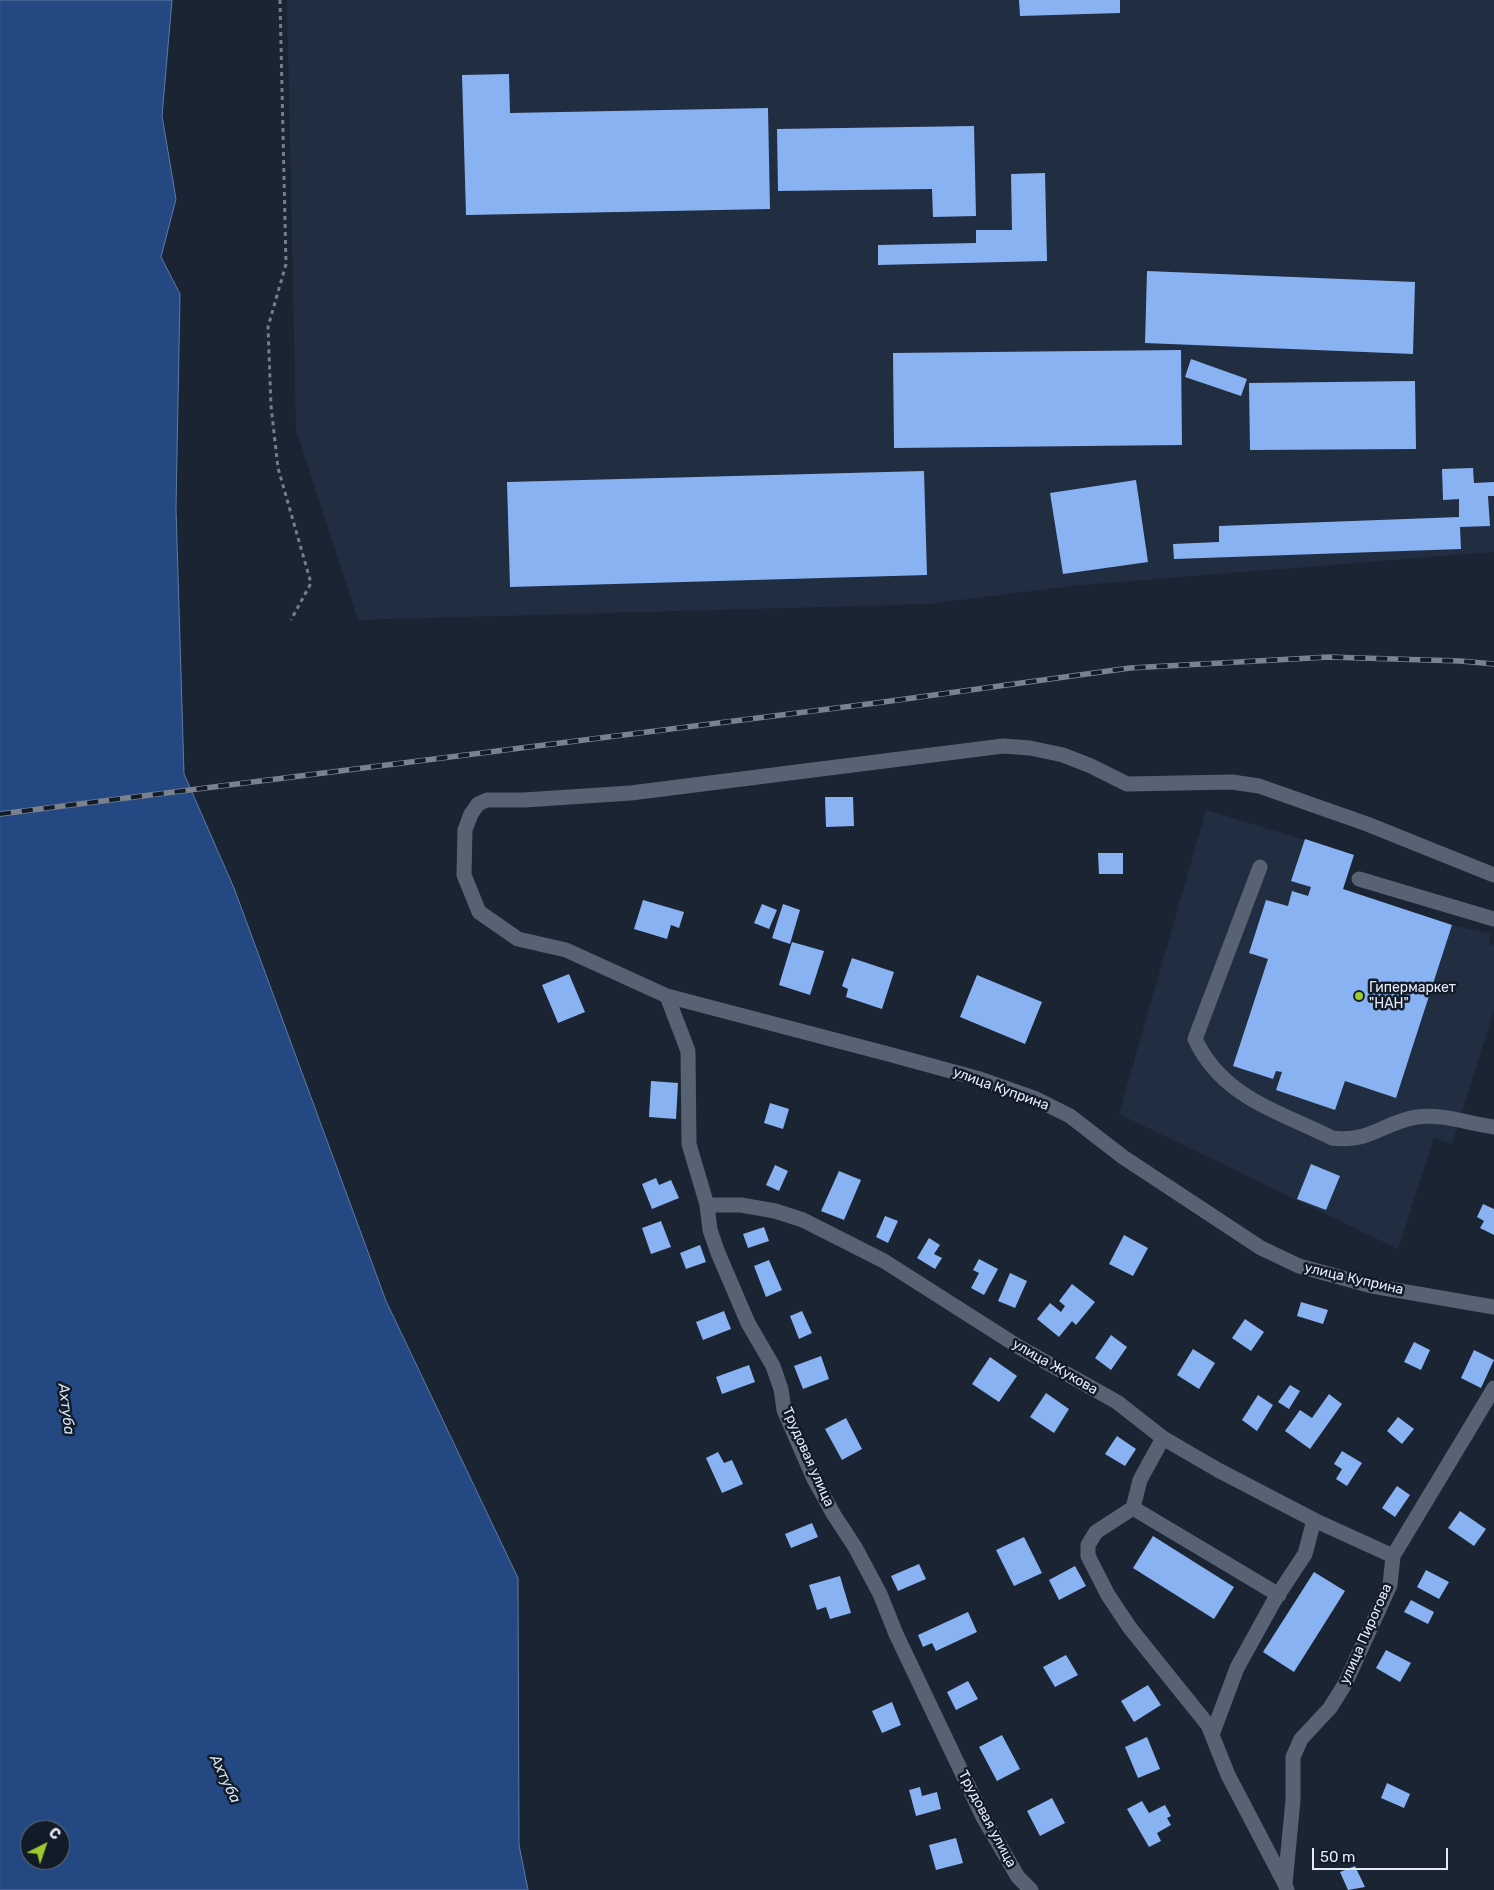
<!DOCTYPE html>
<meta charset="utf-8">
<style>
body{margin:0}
#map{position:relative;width:1494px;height:1890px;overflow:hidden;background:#1b2432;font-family:Rubik,sans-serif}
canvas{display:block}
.north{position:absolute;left:20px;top:1820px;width:50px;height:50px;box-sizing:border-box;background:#121b28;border:1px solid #666e7a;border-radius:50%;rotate:41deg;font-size:14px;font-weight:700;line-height:20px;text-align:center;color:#e5ebf5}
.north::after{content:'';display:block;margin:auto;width:18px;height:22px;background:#9fca2d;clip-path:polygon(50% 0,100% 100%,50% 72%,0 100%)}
.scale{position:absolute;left:1312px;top:1848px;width:136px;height:22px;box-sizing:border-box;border:2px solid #e5ebf5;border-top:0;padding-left:6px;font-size:15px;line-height:18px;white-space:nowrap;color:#e5ebf5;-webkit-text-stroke:4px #121b28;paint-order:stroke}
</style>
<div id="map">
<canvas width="1494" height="1890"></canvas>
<div class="north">С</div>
<div class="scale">50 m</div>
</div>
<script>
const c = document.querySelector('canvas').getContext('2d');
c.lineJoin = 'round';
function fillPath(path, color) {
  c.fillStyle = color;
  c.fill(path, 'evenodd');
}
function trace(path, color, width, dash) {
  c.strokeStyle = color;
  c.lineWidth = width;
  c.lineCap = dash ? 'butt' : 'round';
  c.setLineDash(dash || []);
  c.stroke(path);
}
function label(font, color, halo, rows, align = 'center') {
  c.font = font + ' Rubik,sans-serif';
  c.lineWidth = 5;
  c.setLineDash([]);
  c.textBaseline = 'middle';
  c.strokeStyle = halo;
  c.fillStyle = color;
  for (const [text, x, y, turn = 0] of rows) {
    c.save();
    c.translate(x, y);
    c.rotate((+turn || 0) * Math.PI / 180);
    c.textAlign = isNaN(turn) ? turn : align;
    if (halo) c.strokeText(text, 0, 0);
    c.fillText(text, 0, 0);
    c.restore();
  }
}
const built = new Path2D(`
 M 287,0 L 1494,0 L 1494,552 L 1081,585 L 929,604 L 358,620 L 296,430 Z
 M 1206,810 L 1354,855 L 1343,890 L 1452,925 L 1491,934 L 1489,944 L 1494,945 L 1494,1010 L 1452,1144 L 1434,1138 L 1398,1249 L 1119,1114 Z`);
const water = new Path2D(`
 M 0,0 L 172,0 L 162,116 L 176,199 L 161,257 L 180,294 L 176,508 L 184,774 L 234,888 L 386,1301 L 518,1578 L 519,1845 L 528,1890 L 0,1890 ZM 30,1830 L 60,1830 L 60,1860 L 30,1860 Z`);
const building = new Path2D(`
 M 1019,0 L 1120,0 L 1120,13 L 1020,16 Z
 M 509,74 L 510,113 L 768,108 L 770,209 L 466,215 L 462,75 Z
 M 974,126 L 976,216 L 933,217 L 932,189 L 778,191 L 777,129 Z
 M 1045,173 L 1047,261 L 878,265 L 878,245 L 976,243 L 976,230 L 1012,230 L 1011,174 Z
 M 1147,271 L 1415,282 L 1413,354 L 1145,343 Z
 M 1181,350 L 1182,445 L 894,448 L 893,353 Z
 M 1191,359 L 1247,379 L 1241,396 L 1185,377 Z
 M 1415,381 L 1416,449 L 1250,450 L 1249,383 Z
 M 1473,468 L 1474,483 L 1494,482 L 1494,496 L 1488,496 L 1490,526 L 1460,527 L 1461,549 L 1174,559 L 1173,544 L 1219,542 L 1219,526 L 1459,517 L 1459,499 L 1443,500 L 1442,469 Z
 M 924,471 L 927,575 L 510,587 L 507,482 Z
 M 1136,480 L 1148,562 L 1063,574 L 1050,493 Z
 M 825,797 L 853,797 L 854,826 L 826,827 Z
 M 1305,839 L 1354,855 L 1343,889 L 1452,925 L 1396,1098 L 1345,1081 L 1335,1110 L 1276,1090 L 1282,1072 L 1276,1071 L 1273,1079 L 1233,1066 L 1268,959 L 1249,953 L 1266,900 L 1288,906 L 1292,891 L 1308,896 L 1311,887 L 1291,881 Z
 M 1098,853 L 1123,853 L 1123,874 L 1099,874 Z
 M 643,900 L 684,912 L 679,928 L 671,925 L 667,939 L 634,929 Z
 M 762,904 L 777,910 L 769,929 L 754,923 Z
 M 783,904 L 800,910 L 790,944 L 772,938 Z
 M 792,942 L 824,951 L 810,995 L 779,985 Z
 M 852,958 L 894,972 L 882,1009 L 846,997 L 848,989 L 842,986 Z
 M 569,974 L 585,1012 L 558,1023 L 542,985 Z
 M 977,975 L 1042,1002 L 1025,1044 L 960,1017 Z
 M 651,1081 L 678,1083 L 676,1119 L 649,1117 Z
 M 770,1103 L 789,1109 L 783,1129 L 764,1123 Z
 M 1311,1164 L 1340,1176 L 1326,1210 L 1297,1199 Z
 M 775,1165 L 788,1171 L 779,1191 L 766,1185 Z
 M 839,1171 L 861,1180 L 844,1220 L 821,1211 Z
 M 656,1178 L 659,1185 L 671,1180 L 679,1198 L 652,1209 L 642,1184 Z
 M 1483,1204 L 1494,1209 L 1494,1235 L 1480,1228 L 1484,1221 L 1477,1217 Z
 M 885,1216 L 898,1221 L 888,1243 L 876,1237 Z
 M 661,1221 L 671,1247 L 651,1254 L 642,1228 Z
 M 764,1227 L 769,1241 L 748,1248 L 743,1234 Z
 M 1124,1235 L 1148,1248 L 1133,1276 L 1109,1264 Z
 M 929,1238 L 940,1245 L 934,1254 L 942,1258 L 935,1269 L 917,1258 Z
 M 700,1245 L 706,1262 L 686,1269 L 680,1253 Z
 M 979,1259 L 998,1269 L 984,1295 L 971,1288 L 979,1273 L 973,1270 Z
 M 769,1260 L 782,1290 L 766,1297 L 754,1266 Z
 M 1010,1273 L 1027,1281 L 1015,1308 L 998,1301 Z
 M 1072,1284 L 1095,1302 L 1076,1325 L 1072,1321 L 1059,1337 L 1037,1319 L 1050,1303 L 1061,1312 L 1065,1306 L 1059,1301 Z
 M 1301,1302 L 1328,1310 L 1323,1324 L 1297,1316 Z
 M 724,1311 L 731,1329 L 703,1340 L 696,1322 Z
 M 802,1311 L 812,1333 L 799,1339 L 790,1316 Z
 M 1245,1319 L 1264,1332 L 1251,1351 L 1232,1338 Z
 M 1111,1335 L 1127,1347 L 1111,1370 L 1095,1358 Z
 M 1414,1342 L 1430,1350 L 1421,1370 L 1404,1362 Z
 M 1193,1349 L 1215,1363 L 1199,1389 L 1177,1375 Z
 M 1474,1350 L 1494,1360 L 1481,1388 L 1461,1378 Z
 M 821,1356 L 829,1379 L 803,1389 L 794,1366 Z
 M 990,1357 L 1017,1376 L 999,1402 L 972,1384 Z
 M 749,1365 L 755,1382 L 722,1394 L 716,1377 Z
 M 1290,1385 L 1300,1391 L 1289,1409 L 1278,1402 Z
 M 1046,1393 L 1069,1409 L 1054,1433 L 1030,1417 Z
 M 1329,1394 L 1342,1404 L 1310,1449 L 1285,1431 L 1300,1410 L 1312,1418 Z
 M 1258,1395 L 1273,1405 L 1257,1431 L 1242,1420 Z
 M 1398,1417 L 1414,1429 L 1402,1444 L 1387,1431 Z
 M 846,1418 L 862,1449 L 842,1460 L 825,1429 Z
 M 1117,1436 L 1136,1449 L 1125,1466 L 1105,1454 Z
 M 1342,1451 L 1362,1463 L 1347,1486 L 1336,1479 L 1342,1469 L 1334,1464 Z
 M 718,1452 L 724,1463 L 732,1460 L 743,1484 L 722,1493 L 706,1458 Z
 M 1397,1486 L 1410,1495 L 1395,1517 L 1382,1508 Z
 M 1460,1511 L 1486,1529 L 1474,1546 L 1448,1528 Z
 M 812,1523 L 818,1537 L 791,1548 L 785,1534 Z
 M 1153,1536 L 1234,1587 L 1214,1619 L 1133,1568 Z
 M 1024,1537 L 1042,1573 L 1014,1586 L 996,1550 Z
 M 919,1564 L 926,1579 L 898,1591 L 891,1576 Z
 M 1075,1566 L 1086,1586 L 1059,1600 L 1049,1580 Z
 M 1426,1570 L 1449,1582 L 1439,1599 L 1417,1587 Z
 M 1314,1572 L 1345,1591 L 1294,1672 L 1263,1652 Z
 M 840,1576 L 851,1613 L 830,1619 L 826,1607 L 817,1610 L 809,1585 Z
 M 1411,1600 L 1434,1612 L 1428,1624 L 1404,1612 Z
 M 968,1612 L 977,1632 L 936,1651 L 932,1643 L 923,1647 L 918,1635 Z
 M 1386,1650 L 1411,1663 L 1400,1682 L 1376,1668 Z
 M 1066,1655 L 1078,1675 L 1055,1687 L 1043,1667 Z
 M 968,1681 L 978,1699 L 956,1710 L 947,1692 Z
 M 1148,1685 L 1161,1705 L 1134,1722 L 1121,1701 Z
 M 892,1702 L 901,1725 L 882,1733 L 872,1711 Z
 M 1002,1735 L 1020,1769 L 997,1781 L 979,1747 Z
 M 1147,1737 L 1160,1769 L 1138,1778 L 1125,1747 Z
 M 1387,1783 L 1410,1794 L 1404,1808 L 1381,1798 Z
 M 920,1787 L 922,1796 L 937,1792 L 941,1809 L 916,1816 L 909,1790 Z
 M 1052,1798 L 1065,1823 L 1040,1836 L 1027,1811 Z
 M 1142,1801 L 1149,1813 L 1165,1805 L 1171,1816 L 1167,1818 L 1171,1825 L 1157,1833 L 1161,1841 L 1149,1847 L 1127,1809 Z
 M 956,1838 L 963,1863 L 936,1870 L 929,1845 Z
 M 1355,1866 L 1365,1887 L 1348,1890 L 1340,1872 Z`);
const path = new Path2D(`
 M 280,0 L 286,264 L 268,327 L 271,406 L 278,468 L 311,583 L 291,620`);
const minor = new Path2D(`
 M 1260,867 L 1195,1039 C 1222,1097 1278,1111 1332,1138 C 1370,1143 1384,1122 1417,1117 C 1442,1113 1469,1124 1494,1127
 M 1494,875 L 1367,824 L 1259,786 L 1232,782 L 1127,784 L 1091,766 L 1063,755 L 1030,748 L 1003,746 L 631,793 L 524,800 L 487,800 L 478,804 L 471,814 L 465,830 L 464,875 L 479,912 L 518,939 L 566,950 L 667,996 L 892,1055 L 980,1079 L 1034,1098 L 1070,1116 L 1123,1157 L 1261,1248 L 1299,1266 L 1372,1286 L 1494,1307
 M 1359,879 L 1494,919
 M 667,996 L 688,1051 L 689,1144 L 707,1205 L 710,1230 L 718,1253 L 748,1323 L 773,1366 L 781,1389 L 784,1410 L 814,1479 L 834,1515 L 855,1547 L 880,1594 L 896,1634 L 983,1817 L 1018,1877 L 1031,1890
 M 707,1205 L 741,1205 L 775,1211 L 803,1220 L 884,1261 L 1019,1347 L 1117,1402 L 1163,1438 L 1218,1470 L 1314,1520 L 1393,1556
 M 1163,1438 L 1140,1480 L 1133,1508 L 1096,1532 L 1088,1545 L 1088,1556 L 1108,1595 L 1130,1628 L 1208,1725 L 1228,1775 L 1285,1884
 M 1133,1508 L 1279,1595
 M 1212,1735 L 1237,1668 L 1274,1601 L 1305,1554 L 1314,1520
 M 1287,1890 L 1285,1884 L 1293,1800 L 1293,1757 L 1301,1739 L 1330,1708 L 1345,1684 L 1390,1585 L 1393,1556 L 1494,1388`);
const rail = new Path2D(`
 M 0,814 L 876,703 L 1130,668 L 1329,657 L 1460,661 L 1494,664`);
const markers = [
 [1359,996,5,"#9fca2d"]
];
const poiNames = [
 ["Гипермаркет",1369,988],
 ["\"НАН\"",1369,1004]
];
const streetNames = [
 ["улица Куприна",1001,1089,20],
 ["улица Куприна",1354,1279,13],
 ["улица Жукова",1055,1367,30],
 ["Трудовая улица",808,1457,66],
 ["улица Пирогова",1366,1634,-66],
 ["Трудовая улица",987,1819,62]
];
const waterNames = [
 ["Ахтуба",66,1409,83],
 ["Ахтуба",225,1779,64]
];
fillPath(built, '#212d41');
fillPath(water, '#244982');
trace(water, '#5e7aa4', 1);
fillPath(building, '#89b2f3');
trace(path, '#767e8a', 3, [4, 4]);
trace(minor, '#576273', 15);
trace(rail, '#7a828e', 5.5);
trace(rail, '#121b28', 4, [11]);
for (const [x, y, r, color] of markers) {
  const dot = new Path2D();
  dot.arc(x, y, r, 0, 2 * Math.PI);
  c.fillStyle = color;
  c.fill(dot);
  trace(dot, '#121b28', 2);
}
label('14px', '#e5ebf5', '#121b28', poiNames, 'left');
label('14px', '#e5ebf5', '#121b28', streetNames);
label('italic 15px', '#d5e0f2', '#121b28', waterNames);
</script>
